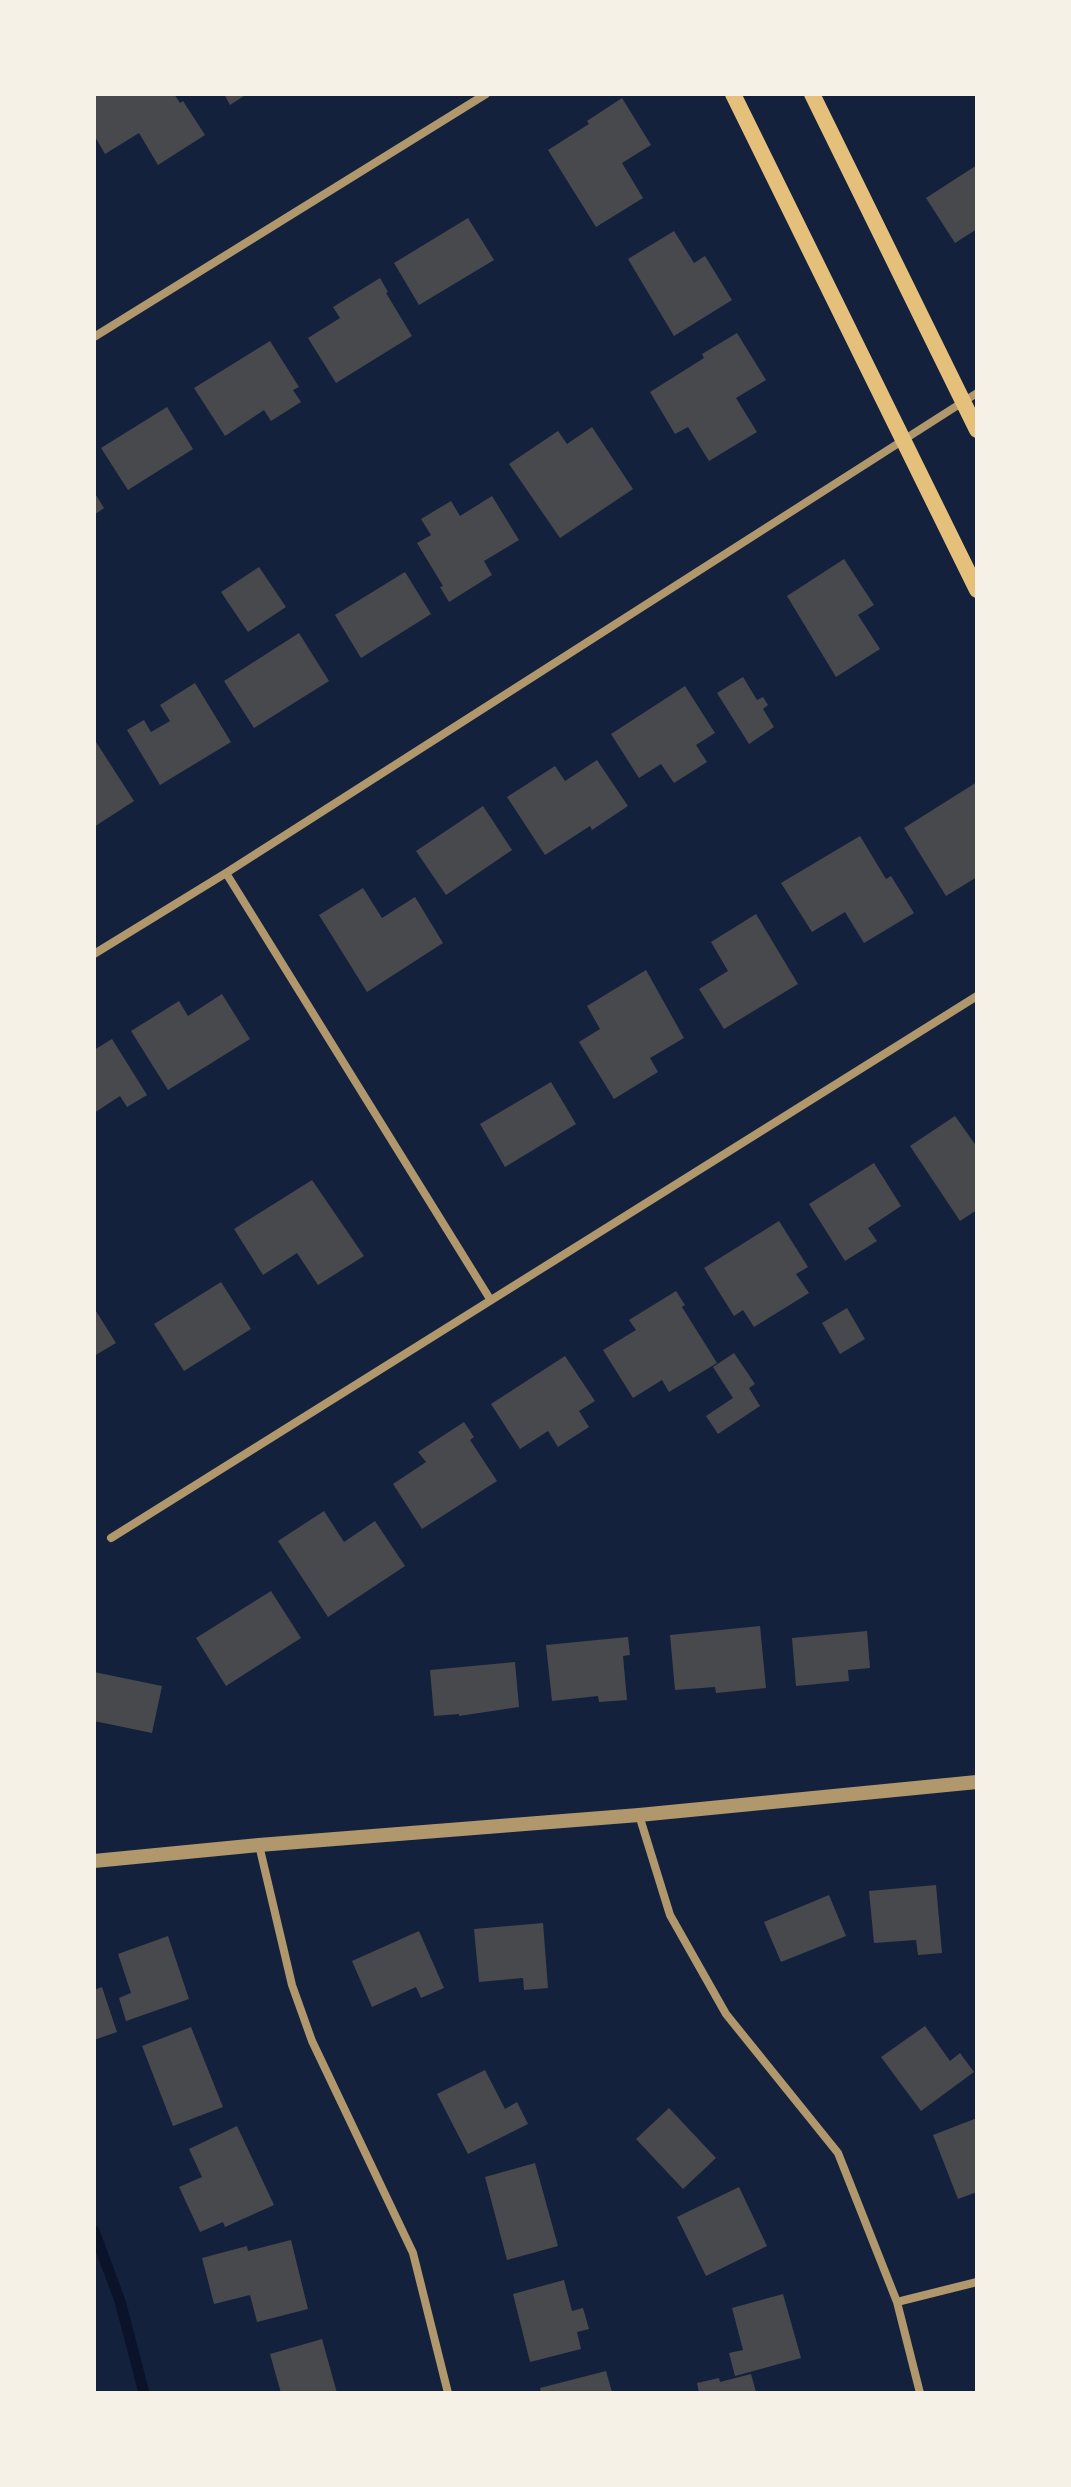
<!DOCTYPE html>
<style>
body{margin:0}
#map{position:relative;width:1071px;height:2487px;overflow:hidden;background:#14213d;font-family:"Public Sans",sans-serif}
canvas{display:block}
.frame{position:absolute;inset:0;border:96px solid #f6f1e7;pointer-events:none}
</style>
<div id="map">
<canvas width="1071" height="2487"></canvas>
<div class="frame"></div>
</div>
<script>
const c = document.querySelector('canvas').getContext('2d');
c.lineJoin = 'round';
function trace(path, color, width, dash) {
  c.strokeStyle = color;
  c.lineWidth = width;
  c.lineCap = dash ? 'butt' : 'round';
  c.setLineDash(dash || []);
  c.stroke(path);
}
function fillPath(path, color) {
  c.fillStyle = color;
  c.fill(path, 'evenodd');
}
const stream = new Path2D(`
 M 94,2231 L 120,2301 L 144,2393`);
const building = new Path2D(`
 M 99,94 L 174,94 L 180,103 L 183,101 L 205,135 L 158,165 L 139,133 L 105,154 L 94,135 L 94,97 Z
 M 224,94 L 247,94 L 230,105 Z
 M 622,98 L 651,145 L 622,163 L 643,198 L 596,227 L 548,150 L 589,124 L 587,121 Z
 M 977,165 L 977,229 L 955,243 L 926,198 Z
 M 468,218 L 494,260 L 419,305 L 394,263 Z
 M 674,231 L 694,263 L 705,256 L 732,300 L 674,336 L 628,259 Z
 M 380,278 L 388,292 L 386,293 L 412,336 L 336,383 L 308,338 L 340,318 L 333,307 Z
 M 737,333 L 766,380 L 736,398 L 757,432 L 709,461 L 688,427 L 675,434 L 650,392 L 704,358 L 702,354 Z
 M 270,341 L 299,387 L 293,390 L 301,402 L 271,421 L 264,410 L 225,436 L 194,388 Z
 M 167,407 L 193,449 L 128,490 L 101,448 Z
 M 592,427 L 633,489 L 560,538 L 509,464 L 558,431 L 567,444 Z
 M 94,492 L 104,508 L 94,515 Z
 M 492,496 L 519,540 L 484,561 L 492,575 L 449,602 L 440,587 L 443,586 L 417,543 L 431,535 L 421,519 L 451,501 L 460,516 Z
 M 844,559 L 874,605 L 858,615 L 880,649 L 836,677 L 787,596 Z
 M 259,567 L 286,607 L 248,632 L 221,592 Z
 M 405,572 L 431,614 L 361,658 L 335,615 Z
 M 299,633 L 329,681 L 254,728 L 224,681 Z
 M 743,677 L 757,700 L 763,697 L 768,705 L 763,709 L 774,727 L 749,744 L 717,693 Z
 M 195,683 L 231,742 L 160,785 L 127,730 L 144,720 L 151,732 L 170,721 L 160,705 Z
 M 685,686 L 715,733 L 696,745 L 707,762 L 674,783 L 661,764 L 639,778 L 611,734 Z
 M 96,742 L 134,801 L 94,827 L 94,743 Z
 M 597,760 L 628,806 L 592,830 L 590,826 L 545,855 L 507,797 L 555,766 L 565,781 Z
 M 977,782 L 977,877 L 946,896 L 904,828 Z
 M 483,806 L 512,850 L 446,895 L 416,851 Z
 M 860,836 L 886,879 L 891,876 L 914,913 L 864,943 L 845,912 L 812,932 L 781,883 Z
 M 363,888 L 382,918 L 415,897 L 443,943 L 367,992 L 319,915 Z
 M 756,914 L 798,984 L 724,1029 L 699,989 L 728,971 L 711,942 Z
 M 646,970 L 684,1038 L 650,1058 L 658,1072 L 614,1099 L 579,1042 L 600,1029 L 587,1006 Z
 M 222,994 L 250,1039 L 168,1090 L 131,1031 L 179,1001 L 188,1016 Z
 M 112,1039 L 147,1095 L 127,1107 L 120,1096 L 94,1113 L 94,1050 Z
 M 551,1082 L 576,1124 L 505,1167 L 480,1124 Z
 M 955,1116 L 977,1147 L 977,1210 L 960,1221 L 910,1146 Z
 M 874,1163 L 901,1206 L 868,1228 L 877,1241 L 845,1261 L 809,1204 Z
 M 312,1180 L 364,1256 L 318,1285 L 297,1253 L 263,1275 L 234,1229 Z
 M 779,1221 L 808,1267 L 796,1274 L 809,1293 L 754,1327 L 743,1310 L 734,1316 L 704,1268 Z
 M 221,1282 L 251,1329 L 184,1371 L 154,1324 Z
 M 676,1291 L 685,1305 L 682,1307 L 717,1363 L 669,1392 L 662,1380 L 633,1398 L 603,1350 L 636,1330 L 629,1320 Z
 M 94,1308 L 116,1343 L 94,1356 Z
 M 847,1308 L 865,1339 L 840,1354 L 822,1323 Z
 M 734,1353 L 755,1384 L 749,1388 L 760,1406 L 718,1434 L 706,1416 L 733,1398 L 713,1367 Z
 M 565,1356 L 595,1401 L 579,1411 L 589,1427 L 558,1447 L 548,1431 L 520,1449 L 491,1404 Z
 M 464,1422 L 474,1437 L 470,1440 L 497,1481 L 422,1529 L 393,1484 L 426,1462 L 418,1452 Z
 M 324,1511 L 344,1542 L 375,1521 L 405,1566 L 328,1617 L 278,1541 Z
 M 271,1591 L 301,1638 L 226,1686 L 196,1638 Z
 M 760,1626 L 766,1688 L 716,1693 L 715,1687 L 675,1690 L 670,1635 Z
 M 867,1631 L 870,1668 L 848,1670 L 849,1681 L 796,1686 L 792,1638 Z
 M 628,1637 L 630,1655 L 623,1656 L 627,1700 L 599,1702 L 598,1696 L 552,1701 L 546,1645 Z
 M 515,1662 L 519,1707 L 459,1716 L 459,1714 L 434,1716 L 430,1670 Z
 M 94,1672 L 162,1686 L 152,1733 L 94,1721 Z
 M 936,1885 L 942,1953 L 918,1955 L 916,1940 L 874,1943 L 869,1891 Z
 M 829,1895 L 846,1936 L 781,1962 L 764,1922 Z
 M 543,1923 L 548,1988 L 524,1990 L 523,1978 L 479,1982 L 474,1929 Z
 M 419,1931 L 444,1988 L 421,1998 L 416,1987 L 372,2007 L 352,1961 Z
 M 168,1936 L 189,1999 L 126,2021 L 119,1998 L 131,1993 L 118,1954 Z
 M 102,1987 L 117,2032 L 94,2040 L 94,1990 Z
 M 925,2026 L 950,2061 L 960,2053 L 974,2072 L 921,2111 L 881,2057 Z
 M 191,2027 L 223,2107 L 173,2126 L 142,2046 Z
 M 485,2070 L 505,2109 L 517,2102 L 528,2124 L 468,2154 L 437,2094 Z
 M 669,2108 L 716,2158 L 683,2189 L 636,2139 Z
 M 977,2118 L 977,2192 L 958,2199 L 933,2135 Z
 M 237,2126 L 274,2205 L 225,2227 L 223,2222 L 200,2232 L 179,2187 L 202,2177 L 189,2149 Z
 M 535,2163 L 558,2246 L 507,2260 L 485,2177 Z
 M 739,2187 L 767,2246 L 706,2276 L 677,2217 Z
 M 291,2240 L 308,2309 L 257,2322 L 250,2295 L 214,2304 L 202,2258 L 247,2246 L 248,2251 Z
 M 564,2280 L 572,2311 L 583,2308 L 589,2329 L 577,2332 L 581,2349 L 530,2362 L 513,2294 Z
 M 783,2294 L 801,2358 L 735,2376 L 729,2353 L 743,2350 L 732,2308 Z
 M 322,2339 L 337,2393 L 281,2393 L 270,2354 Z
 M 606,2371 L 612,2392 L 541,2393 L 540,2388 Z
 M 751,2374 L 756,2392 L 699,2393 L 697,2383 L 719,2378 L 720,2382 Z`);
const minor = new Path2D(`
 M 94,337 L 486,94
 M 226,873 L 490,1299
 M 94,954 L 226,873 L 977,393
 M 111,1538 L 977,996
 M 639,1815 L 670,1915 L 726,2014 L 838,2153 L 897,2302 L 920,2393
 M 259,1845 L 292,1985 L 312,2041 L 413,2253 L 448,2393
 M 897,2302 L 977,2282`);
const tertiary = new Path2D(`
 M 94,1861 L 259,1845 L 639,1815 L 977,1782`);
const secondary = new Path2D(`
 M 733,94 L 977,590
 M 812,94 L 977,430`);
trace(stream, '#0b132b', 11);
fillPath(building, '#48494c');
trace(minor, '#b1986c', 8);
trace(tertiary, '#b1986c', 14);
trace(secondary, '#e5c07b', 16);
</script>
